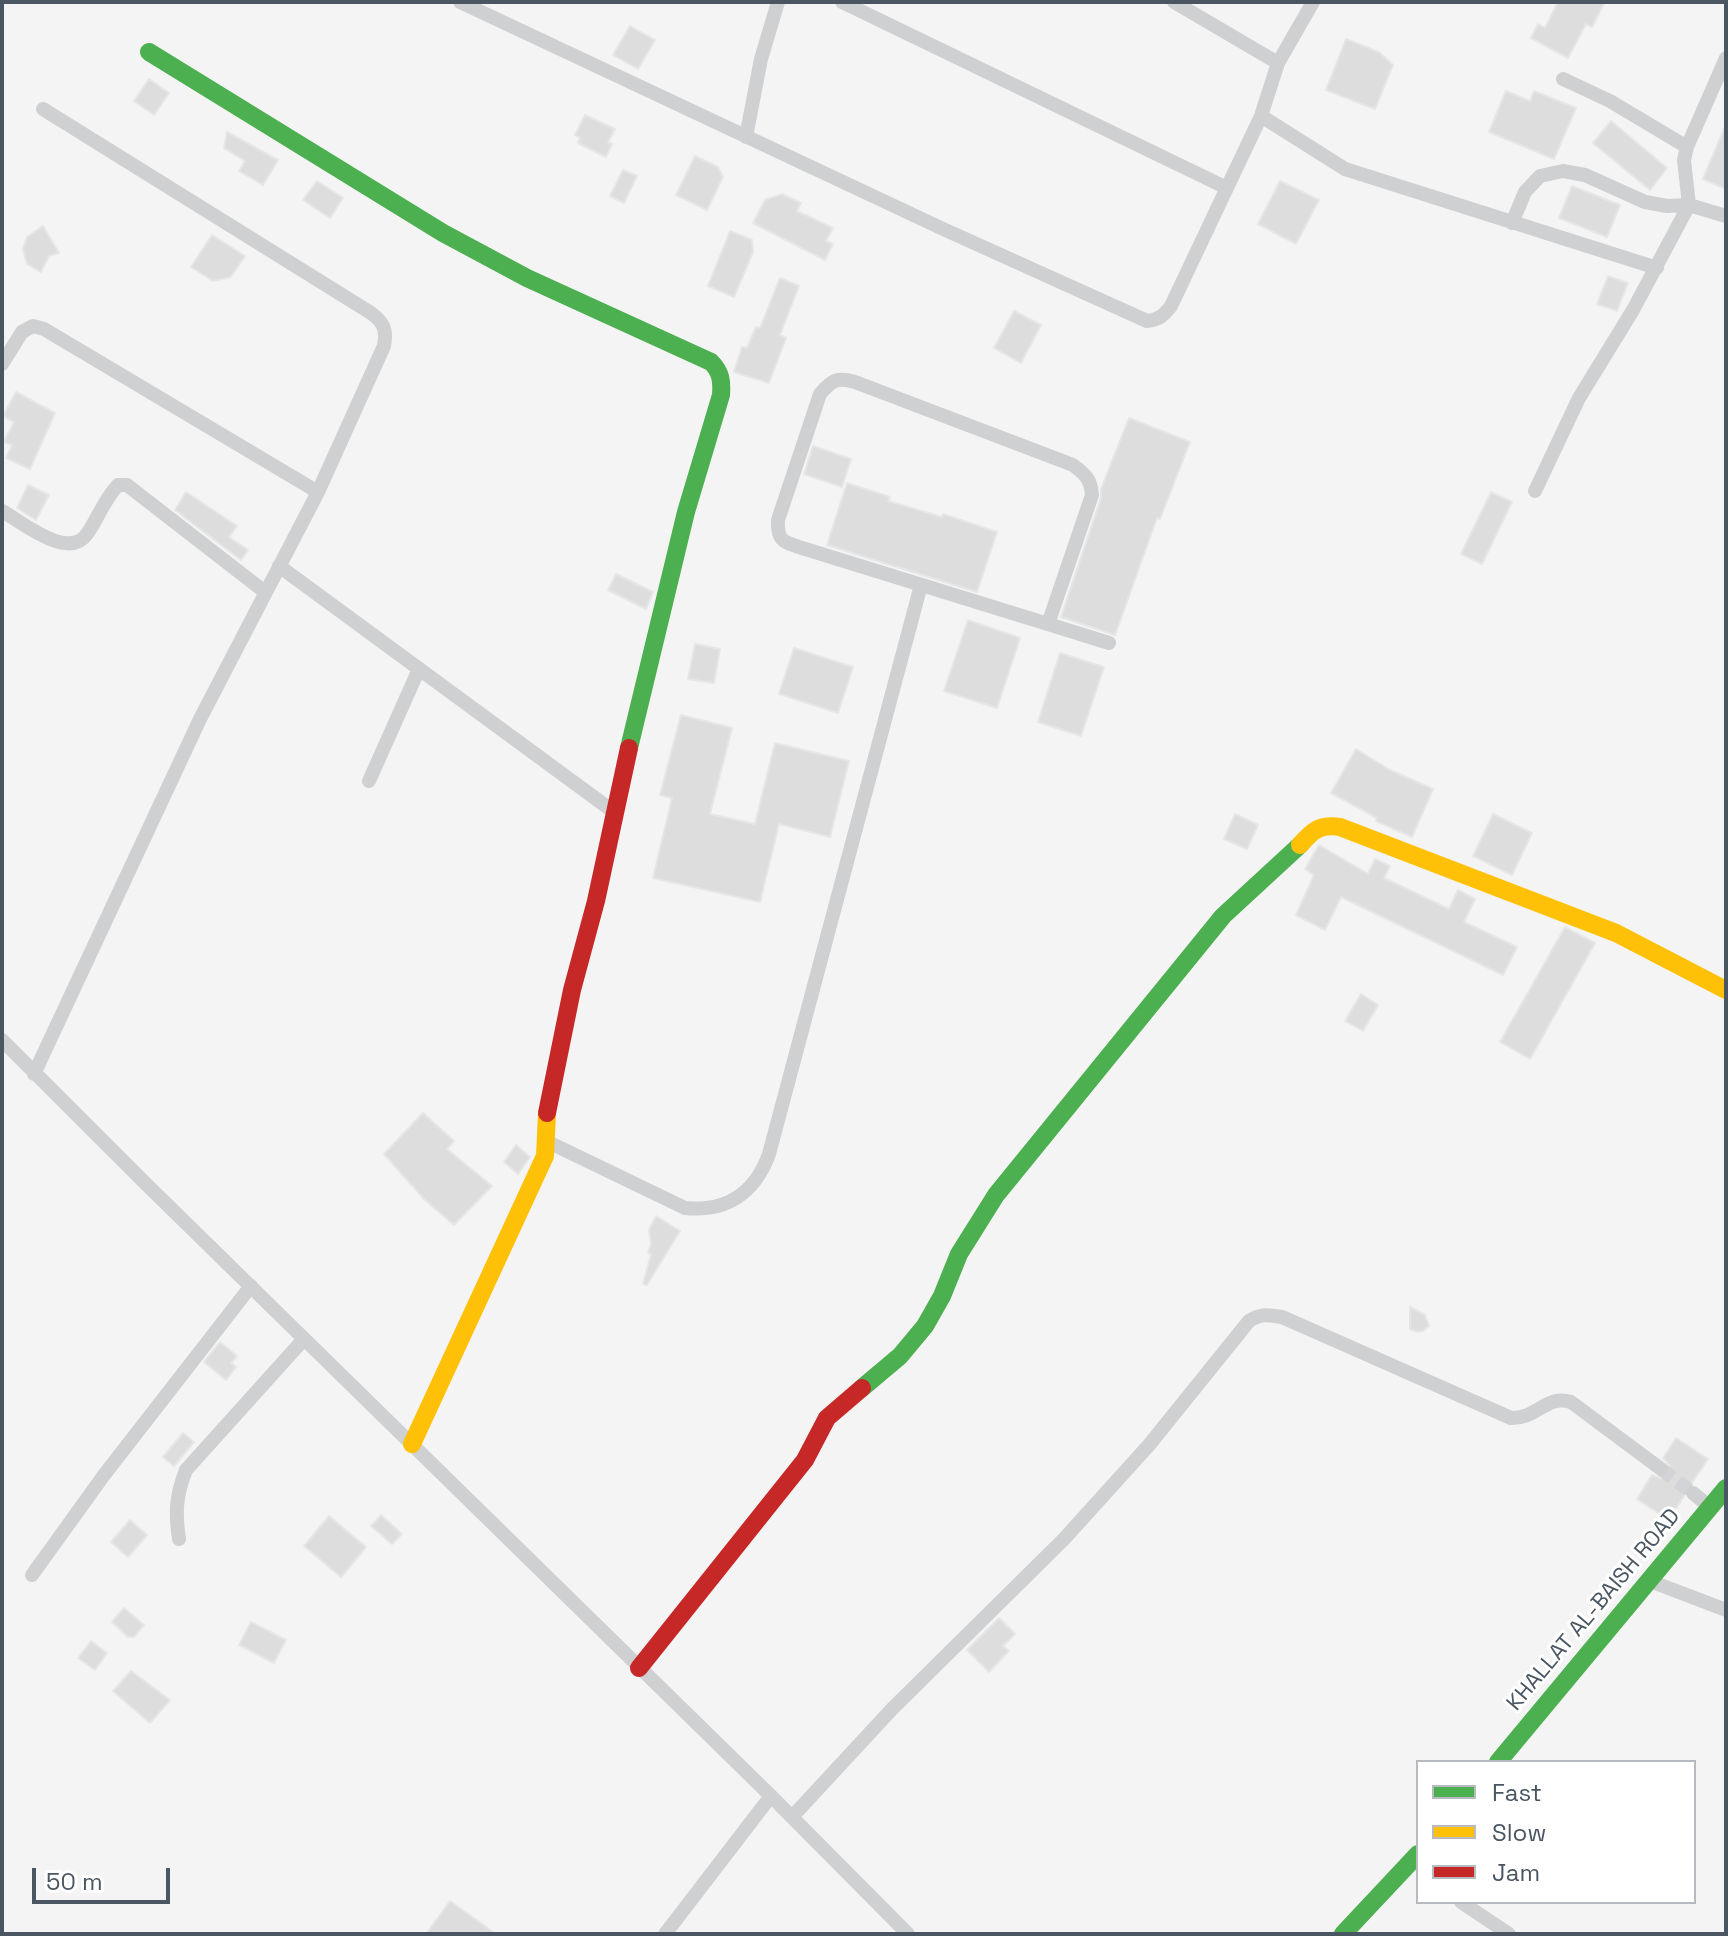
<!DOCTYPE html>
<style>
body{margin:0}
#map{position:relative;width:1728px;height:1936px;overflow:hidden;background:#f4f4f4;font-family:"Space Grotesk",sans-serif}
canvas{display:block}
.frame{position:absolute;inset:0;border:4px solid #4a5661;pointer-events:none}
.legend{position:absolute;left:1416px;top:1760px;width:280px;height:144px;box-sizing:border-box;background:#fff;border:2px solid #b7bbc0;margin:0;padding:10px 14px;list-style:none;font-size:24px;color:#4a5661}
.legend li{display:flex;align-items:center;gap:16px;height:40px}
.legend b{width:40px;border:2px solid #b7bbc0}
.scale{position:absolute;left:32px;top:1868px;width:138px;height:36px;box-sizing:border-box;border:4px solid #4a5661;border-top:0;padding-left:10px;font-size:24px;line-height:28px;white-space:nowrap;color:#4a5661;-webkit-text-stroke:6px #fff;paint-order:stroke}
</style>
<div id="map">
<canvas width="1728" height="1936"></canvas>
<div class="frame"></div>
<ul class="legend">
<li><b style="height:10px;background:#4caf50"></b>Fast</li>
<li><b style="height:10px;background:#ffc107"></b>Slow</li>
<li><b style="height:10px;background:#c62828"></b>Jam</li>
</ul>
<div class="scale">50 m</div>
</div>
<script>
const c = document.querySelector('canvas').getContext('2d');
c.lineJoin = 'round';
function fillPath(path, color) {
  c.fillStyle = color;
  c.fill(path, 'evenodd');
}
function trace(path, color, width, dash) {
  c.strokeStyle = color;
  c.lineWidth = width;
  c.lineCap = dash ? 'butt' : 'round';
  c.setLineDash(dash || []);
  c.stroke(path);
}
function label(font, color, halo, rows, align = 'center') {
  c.font = font + ' "Space Grotesk",sans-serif';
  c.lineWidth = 6;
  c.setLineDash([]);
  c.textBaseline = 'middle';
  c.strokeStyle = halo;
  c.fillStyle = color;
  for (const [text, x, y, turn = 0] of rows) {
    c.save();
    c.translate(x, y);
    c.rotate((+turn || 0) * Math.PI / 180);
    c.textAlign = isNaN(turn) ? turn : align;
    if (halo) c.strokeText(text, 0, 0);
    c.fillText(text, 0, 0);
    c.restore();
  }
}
const building = new Path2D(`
 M 1558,2 L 1605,2 L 1592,27 L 1586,24 L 1568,58 L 1531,38 L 1538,24 L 1545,28 Z
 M 630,26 L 655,40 L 638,69 L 613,55 Z
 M 1346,39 L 1379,52 L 1393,65 L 1375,109 L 1326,90 Z
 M 149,79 L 169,93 L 154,115 L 134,101 Z
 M 1506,91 L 1530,101 L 1534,91 L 1576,108 L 1554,159 L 1489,132 Z
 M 585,115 L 615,129 L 608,142 L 612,144 L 606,157 L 578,143 L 580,138 L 575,135 Z
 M 1611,121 L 1667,168 L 1650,190 L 1593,143 Z
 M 1726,124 L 1726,189 L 1703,179 Z
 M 227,132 L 278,160 L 263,185 L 239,171 L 245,161 L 224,148 Z
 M 695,156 L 718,167 L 723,177 L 707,210 L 676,195 Z
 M 623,170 L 637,176 L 624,203 L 610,196 Z
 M 317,181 L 343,198 L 330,218 L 303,200 Z
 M 1280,181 L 1319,200 L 1296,244 L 1258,224 Z
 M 1572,186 L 1620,205 L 1607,237 L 1559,218 Z
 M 782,194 L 801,203 L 797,211 L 833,228 L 826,241 L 833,244 L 825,260 L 753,223 L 765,200 Z
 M 43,226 L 59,253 L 49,256 L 41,272 L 27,264 L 23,249 L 27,237 Z
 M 730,231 L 752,240 L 753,252 L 734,297 L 708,286 Z
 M 212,235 L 245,256 L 231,277 L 213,281 L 191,267 Z
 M 1608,276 L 1628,283 L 1617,311 L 1597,304 Z
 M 780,278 L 799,286 L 780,335 L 786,338 L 769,383 L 734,372 L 742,347 L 747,348 L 756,327 L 760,328 Z
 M 1014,311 L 1041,325 L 1021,363 L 994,348 Z
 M 16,392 L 55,413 L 30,469 L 6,458 L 12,445 L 4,442 L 14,422 L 3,416 Z
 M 1129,418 L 1190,442 L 1160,519 L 1157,518 L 1115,635 L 1061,617 L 1101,498 L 1101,489 Z
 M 813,446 L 851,459 L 842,487 L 804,474 Z
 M 847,483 L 890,497 L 888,501 L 942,517 L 943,514 L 997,532 L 977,592 L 827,545 Z
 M 28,485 L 49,495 L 36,520 L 17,508 Z
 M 186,492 L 237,526 L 229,537 L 248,550 L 241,560 L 175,510 Z
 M 1491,492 L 1512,502 L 1482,564 L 1461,554 Z
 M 616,574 L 653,592 L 646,609 L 608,590 Z
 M 968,620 L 1020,638 L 997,708 L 944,691 Z
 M 695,644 L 720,649 L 714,683 L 688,679 Z
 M 794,648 L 853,667 L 838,713 L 779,694 Z
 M 1060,653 L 1104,667 L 1081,736 L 1038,722 Z
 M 681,715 L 732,728 L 710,814 L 755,824 L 775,743 L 849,761 L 830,837 L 779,824 L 760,902 L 653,878 L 672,798 L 660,795 Z
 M 1356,749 L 1388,769 L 1433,789 L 1412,837 L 1376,821 L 1377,818 L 1331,793 Z
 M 1235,814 L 1258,825 L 1247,849 L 1224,839 Z
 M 1493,814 L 1532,833 L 1512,875 L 1473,856 Z
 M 1319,845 L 1368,874 L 1375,859 L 1390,866 L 1384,878 L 1449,909 L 1458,890 L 1475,899 L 1464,922 L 1517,947 L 1503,975 L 1341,897 L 1325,930 L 1296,915 L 1314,875 L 1305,869 Z
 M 1565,927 L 1595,943 L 1530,1059 L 1500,1042 Z
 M 1361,994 L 1378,1005 L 1363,1031 L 1345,1021 Z
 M 423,1113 L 454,1141 L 447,1149 L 492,1186 L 454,1225 L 424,1199 L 384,1154 Z
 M 516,1145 L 530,1157 L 518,1174 L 504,1162 Z
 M 656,1216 L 680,1231 L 647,1285 L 643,1284 L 651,1254 L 648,1253 L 651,1244 L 649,1230 Z
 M 1410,1307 L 1425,1315 L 1429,1326 L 1423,1331 L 1417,1332 L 1410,1329 Z
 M 220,1342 L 237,1356 L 231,1363 L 236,1367 L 226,1380 L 204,1362 Z
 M 183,1433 L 194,1442 L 174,1466 L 163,1457 Z
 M 1676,1438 L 1708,1459 L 1692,1483 L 1685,1487 L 1684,1496 L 1669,1520 L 1637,1499 L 1652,1475 L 1661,1479 L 1669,1474 L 1670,1466 L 1663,1458 Z
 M 381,1515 L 402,1534 L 392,1544 L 371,1526 Z
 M 329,1516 L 366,1547 L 341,1577 L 304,1546 Z
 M 130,1520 L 147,1535 L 128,1557 L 111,1542 Z
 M 124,1608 L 144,1625 L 134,1637 L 128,1637 L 112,1622 Z
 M 999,1618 L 1015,1634 L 1003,1646 L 1009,1651 L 989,1672 L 967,1650 Z
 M 251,1622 L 286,1640 L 274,1663 L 239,1645 Z
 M 91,1641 L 107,1653 L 95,1670 L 78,1658 Z
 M 131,1671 L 170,1700 L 150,1723 L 113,1691 Z
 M 450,1901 L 496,1934 L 426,1934 Z`);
const streetTunnel = new Path2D(`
 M 1661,1469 L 1693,1493`);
const street = new Path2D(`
 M 460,2 L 941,228 L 1147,321 C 1159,320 1164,315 1171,306 L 1261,116 L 1278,63 L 1313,2
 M 842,2 L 1227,188
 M 1174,2 L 1278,63
 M 1563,79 L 1610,101 L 1687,147
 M 1261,116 L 1345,169 L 1657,268
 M 746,137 L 761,59 L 778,2
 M 1512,223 L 1525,192 L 1540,176 L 1563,171 L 1585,175 L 1645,202 L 1667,206 L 1689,205 L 1726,216
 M 2,364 L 22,332 L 33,326 L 44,329 L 318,492
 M 1535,491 L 1579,398 L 1633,310 L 1689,205 L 1684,160 L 1687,147 L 1726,58
 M 2,511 C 22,522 68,561 87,534 C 98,518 104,500 118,485 L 127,485 L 265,592
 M 279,566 L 614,812
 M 1048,624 L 1092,495 C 1091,479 1085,474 1073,465 L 855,382 C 837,377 832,380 820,394 L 778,520 C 777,542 784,542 802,548 C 905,580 1007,611 1109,643
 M 369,781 L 419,669
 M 2,1040 L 144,1182 L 771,1796 L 908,1934
 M 34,1074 L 200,719 L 318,492 L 384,346 C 387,329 384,323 371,313 L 43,109
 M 546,1141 L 685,1208 C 727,1212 755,1193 769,1154 L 921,585
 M 1693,1493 L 1710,1507
 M 179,1539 C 175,1513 176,1495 186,1470 L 304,1339
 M 32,1575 L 104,1475 L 251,1286
 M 1650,1581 L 1726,1610
 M 792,1817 L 892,1709 L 1064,1539 L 1149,1445 L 1249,1321 C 1261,1313 1268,1315 1282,1317 L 1511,1418 C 1537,1419 1547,1394 1571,1402 L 1661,1469
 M 1461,1902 L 1509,1934
 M 665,1934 L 771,1796`);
const fast = new Path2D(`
 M 149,52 L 443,233 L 527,278 L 711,362 C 721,372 722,381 721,395 L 686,512 L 629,748
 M 862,1388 L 900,1356 L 925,1326 L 942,1296 L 959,1254 L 996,1195 L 1223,916 L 1300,845
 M 1498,1762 L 1726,1488
 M 1343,1934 L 1418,1854`);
const slow = new Path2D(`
 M 1300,845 C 1313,830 1320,824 1340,827 L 1616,933 L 1726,990
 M 412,1444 L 545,1156 L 547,1113`);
const jam = new Path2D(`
 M 547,1113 L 572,990 L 596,901 L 629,748
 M 639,1668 L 805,1460 L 827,1418 L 862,1388`);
const streetNames = [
 ["KHALLAT AL-BAISH ROAD",1594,1610,-50]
];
fillPath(building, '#ddddde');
trace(building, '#e5e6e7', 2);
trace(streetTunnel, '#d2d4d7', 14, [14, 7]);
trace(street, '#ced0d2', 14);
trace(fast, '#4caf50', 18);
trace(slow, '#ffc107', 18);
trace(jam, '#c62828', 18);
label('22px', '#4a5661', '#fff', streetNames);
</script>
